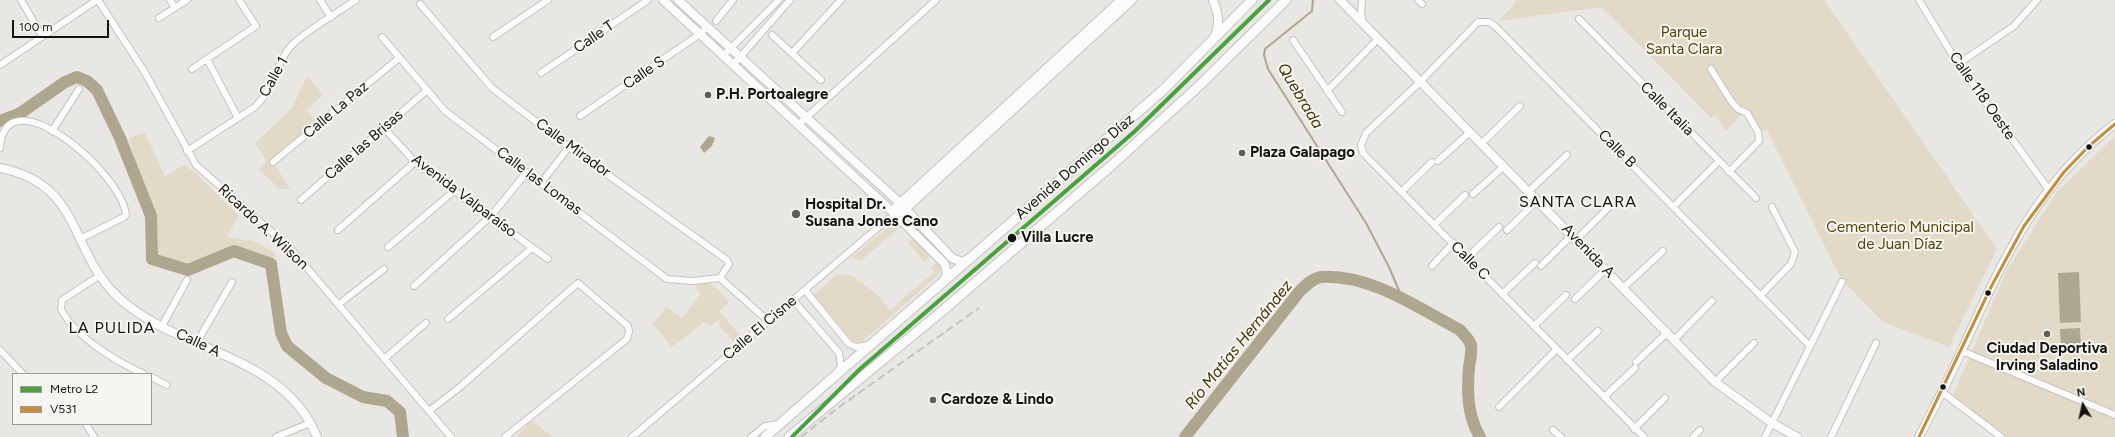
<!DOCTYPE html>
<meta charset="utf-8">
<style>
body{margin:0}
#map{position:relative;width:2115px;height:437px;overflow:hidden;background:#e8e7e4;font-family:Figtree,sans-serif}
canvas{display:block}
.legend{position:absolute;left:12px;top:373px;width:140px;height:52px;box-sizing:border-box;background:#f7f5f0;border:1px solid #9c9b97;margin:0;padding:5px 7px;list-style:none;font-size:12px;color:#141312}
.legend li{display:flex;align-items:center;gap:8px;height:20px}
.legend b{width:20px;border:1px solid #9c9b97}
.north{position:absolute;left:2063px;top:385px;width:40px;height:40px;-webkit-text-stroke:3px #f7f5f0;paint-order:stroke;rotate:351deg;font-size:11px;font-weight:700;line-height:16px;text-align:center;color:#141312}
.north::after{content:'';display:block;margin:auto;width:14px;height:18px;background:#141312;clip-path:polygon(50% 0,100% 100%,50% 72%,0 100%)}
.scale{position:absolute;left:12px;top:20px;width:97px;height:18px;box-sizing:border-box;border:2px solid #141312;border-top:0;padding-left:5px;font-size:12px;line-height:14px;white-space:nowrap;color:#141312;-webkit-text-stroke:3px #f7f5f0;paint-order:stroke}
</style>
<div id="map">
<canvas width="2115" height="437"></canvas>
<ul class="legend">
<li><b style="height:5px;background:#48a23e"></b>Metro L2</li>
<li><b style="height:5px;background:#c2903d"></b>V531</li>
</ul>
<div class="north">N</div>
<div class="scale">100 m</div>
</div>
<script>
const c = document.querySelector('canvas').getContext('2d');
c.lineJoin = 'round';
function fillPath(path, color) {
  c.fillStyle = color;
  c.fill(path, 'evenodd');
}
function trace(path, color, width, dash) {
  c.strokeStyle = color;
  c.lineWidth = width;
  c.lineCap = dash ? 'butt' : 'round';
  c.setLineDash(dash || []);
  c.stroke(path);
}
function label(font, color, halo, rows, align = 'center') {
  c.font = font + ' Figtree,sans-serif';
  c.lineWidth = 4;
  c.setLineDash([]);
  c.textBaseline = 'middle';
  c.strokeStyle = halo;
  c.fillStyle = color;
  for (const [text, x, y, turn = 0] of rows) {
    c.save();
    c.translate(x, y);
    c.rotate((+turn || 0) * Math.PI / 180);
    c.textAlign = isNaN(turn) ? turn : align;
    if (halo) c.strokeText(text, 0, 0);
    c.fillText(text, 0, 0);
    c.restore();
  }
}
const green = new Path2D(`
 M 1517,0 L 1824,0 L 1997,249 L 1949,347 L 1883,322 L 1841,279 L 1767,130 L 1756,134 L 1743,113 L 1726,131 L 1715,115 L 1711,118 L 1602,7 L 1499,21 Z
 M 307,76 L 323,95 L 307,110 L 318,125 L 273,162 L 290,189 L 280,189 L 259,170 L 267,161 L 255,143 L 292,108 Z
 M 145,133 L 165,176 L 184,165 L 198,175 L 239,216 L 226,237 L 253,241 L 275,253 L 271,264 L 234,251 L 188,270 L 152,259 L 151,216 L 129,138 Z
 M 2115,136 L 2115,437 L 2003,437 L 1952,397 L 2007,270 L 2057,192 Z
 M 897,223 L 904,225 L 903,227 L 897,229 L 861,261 L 851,258 L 892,224 Z
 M 915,237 L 931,254 L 925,262 L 908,242 Z
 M 937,262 L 941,267 L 938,275 L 862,342 L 853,342 L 814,295 L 836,275 L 834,274 L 853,276 L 879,296 L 882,296 L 880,298 L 890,310 L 934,272 L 931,267 Z
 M 699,281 C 712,281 721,292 729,302 L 719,311 L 741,336 L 733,341 L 720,327 L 719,320 L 710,326 L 704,322 L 672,347 L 653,324 L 666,307 L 682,318 L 701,294 L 696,288 Z
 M 532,420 L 552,437 L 516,437 Z`);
const water = new Path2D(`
 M 709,136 L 715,138 L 712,146 L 704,153 L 700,147 Z
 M 2079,272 L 2081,322 L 2060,323 L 2058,273 Z
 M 2080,328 L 2081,348 L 2061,349 L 2060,329 Z`);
const stream = new Path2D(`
 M 1313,0 L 1312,11 L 1265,49 L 1264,55 L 1268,69 L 1366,223 L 1389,267 L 1403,300`);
const river = new Path2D(`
 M 0,121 L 19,114 L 65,82 L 77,77 L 87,81 L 97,90 L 120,138 L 151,216 L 152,259 L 188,270 L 234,251 L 271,264 L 281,333 L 287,346 L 326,378 L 363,397 L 387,401 L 400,412 L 403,437
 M 1185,437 L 1299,292 C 1305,286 1313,278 1321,277 C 1371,274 1418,308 1460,330 C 1464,335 1469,339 1471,345 C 1472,352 1470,361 1469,367 C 1467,392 1467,415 1480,437`);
const street = new Path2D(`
 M 21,0 L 42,36
 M 98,0 L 144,71 L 196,165 L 291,249 L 451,437
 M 170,0 L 175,8
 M 320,0 L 331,17
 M 1362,0 L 1361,14 L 1363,23
 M 1418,0 L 1422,4
 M 1919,0 L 1958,64 L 2049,190
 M 420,4 L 492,88 L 569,147 L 727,260 L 729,264 L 720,278
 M 159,18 L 187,0
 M 1579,19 L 1756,198
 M 716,21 L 733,0
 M 772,35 L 821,80
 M 382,37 L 445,111 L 667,279 L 693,281 L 720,278
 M 493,37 L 548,0
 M 1293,40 L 1342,112
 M 792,53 L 841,0
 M 724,55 L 779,0
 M 207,59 L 238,118
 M 734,64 L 790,0
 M 1958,64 L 2014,26 L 2037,0
 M 0,65 L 97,0
 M 192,69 L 256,26 L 239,0
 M 1711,69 L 1731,101 L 1738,109 L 1747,113 L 1758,132 L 1759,141 L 1729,172
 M 541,73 L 648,0
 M 1327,91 L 1378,39
 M 580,116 L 700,34 L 707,27
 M 799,124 L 936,0
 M 384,128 L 415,162 L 548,259
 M 52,131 L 79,89
 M 1481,144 L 1520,106
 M 0,148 C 5,73 122,172 126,215 L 124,217 L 80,239
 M 187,151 L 255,107 C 273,90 275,66 290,47 C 302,33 340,11 356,0
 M 1438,161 L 1470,132
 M 273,162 L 399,58
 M 541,183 L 569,147
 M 1529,191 L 1567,155
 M 1401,192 L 1432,162
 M 1473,194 L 1504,166
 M 301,200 L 426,91
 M 1673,207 L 1719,161
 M 1434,225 L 1465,195
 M 338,230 L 415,162
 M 1507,230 L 1538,200
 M 1576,240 L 1614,202
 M 388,247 L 454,191
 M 1467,258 L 1499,227
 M 1432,266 L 1453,243
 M 1541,266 L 1572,235
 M 99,276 L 62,300 L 61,309 C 75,337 117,362 144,374
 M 720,278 L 768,321
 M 414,286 L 491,216 L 527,172
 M 1623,288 L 1663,251
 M 805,290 L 849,344 L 856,347 L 867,345
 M 1502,294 L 1535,263
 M 1760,296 L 1791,264 L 1795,252 L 1772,207
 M 1575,299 L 1606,269
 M 793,300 L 839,353 L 841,366 L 837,372
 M 339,304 L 384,269
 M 448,319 L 532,248
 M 162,326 L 187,280
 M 1534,326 L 1566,295
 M 1675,339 L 1712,301
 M 197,342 L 232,282
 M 0,350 L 23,374
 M 1962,351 L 2115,415
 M 384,359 L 426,323
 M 1567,360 L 1598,331
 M 1636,362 L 1668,332
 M 151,377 L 167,385
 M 1715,382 L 1754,343
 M 1942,392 L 2001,437
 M 1604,397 L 1635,368
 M 1499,407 L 1557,349
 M 429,411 L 460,387 L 578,283 L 628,326 L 629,331 L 627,339 L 505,437
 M 86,424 L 94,437
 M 1634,429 L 1665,398
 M 1553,430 L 1561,437
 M 276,437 L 310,423
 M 632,437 L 888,219 L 897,216
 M 751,437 L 765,426 L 779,424
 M 1644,437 L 1363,153 L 1361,145 L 1366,133 L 1420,82 L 1478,22 L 1489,22 L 1495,26 L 1810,346
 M 1693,437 L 1700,430
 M 1765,437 L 1842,282
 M 1831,437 L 1876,343`);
const secondary = new Path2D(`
 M 663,0 L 897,216 L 945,264 L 947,275 L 944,280
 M 678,0 L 900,203 L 952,258 L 962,262 L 968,259
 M 1213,0 C 1218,13 1221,25 1214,37
 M 1340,0 L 1715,382 L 1772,423 L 1797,437
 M 0,168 C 83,184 68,251 119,298 C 179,353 283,353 317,437
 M 896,207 L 1121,0
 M 902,212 L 1132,0
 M 1919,437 C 1934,408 1949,379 1962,350 C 2001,264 2037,182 2115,124`);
const primary = new Path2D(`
 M 765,437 L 1162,91 L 1252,0
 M 789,437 L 941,312 L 1112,165 L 1200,85 L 1286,0`);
const rail = new Path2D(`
 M 801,437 L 839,407 L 979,308`);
const bus1 = new Path2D(`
 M 1919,437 L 1991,287 L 2024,226 L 2064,172 L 2088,147 L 2115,124`);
const metro1 = new Path2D(`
 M 792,437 L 860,369 L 1134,132 L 1269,0`);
const markers = [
 [708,95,4,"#5e5d5c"],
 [2089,147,3.5,"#141312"],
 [1242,153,4,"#5e5d5c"],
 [796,214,5,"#5e5d5c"],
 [1012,238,5,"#141312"],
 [1988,293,3.5,"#141312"],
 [2047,334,4,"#5e5d5c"],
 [1943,387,3.5,"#141312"],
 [933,400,4,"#5e5d5c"]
];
const parkNames = [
 ["Parque",1684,33],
 ["Santa Clara",1684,50],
 ["Cementerio Municipal",1900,228],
 ["de Juan Díaz",1900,245]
];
const streetNames = [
 ["Calle T",594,37,-34],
 ["Calle S",644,73,-34],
 ["Calle 1",274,77,-61],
 ["Calle 118 Oeste",1982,96,55],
 ["Calle Italia",1667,109,45],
 ["Calle La Paz",336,110,-40],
 ["Calle las Brisas",364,145,-41],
 ["Calle Mirador",573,148,36],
 ["Calle B",1617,149,45],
 ["Avenida Domingo Díaz",1075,167,-41],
 ["Calle las Lomas",539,181,37],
 ["Avenida Valparaíso",464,196,37],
 ["Ricardo A. Wilson",263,227,43],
 ["Avenida A",1588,251,46],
 ["Calle C",1470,261,45],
 ["Calle El Cisne",760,328,-40],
 ["Calle A",198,343,25]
];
const poiNames = [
 ["P.H. Portoalegre",716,95],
 ["Plaza Galapago",1250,153],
 ["Hospital Dr.",805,205],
 ["Susana Jones Cano",805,222],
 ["Ciudad Deportiva",2047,349,"center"],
 ["Irving Saladino",2047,366,"center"],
 ["Cardoze & Lindo",941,400]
];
const stopNames = [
 ["Villa Lucre",1021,238]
];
const waterNames = [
 ["Quebrada",1300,96,59],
 ["Río Matías Hernández",1239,345,-51]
];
const neighbourhoodNames = [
 ["SANTA CLARA",1578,202],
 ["LA PULIDA",112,328]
];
fillPath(green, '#e2dac7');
fillPath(water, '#afa68f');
trace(stream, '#afa68f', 2);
trace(river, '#afa68f', 12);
trace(street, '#c4c3c1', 8);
trace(secondary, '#c4c3c1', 10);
trace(primary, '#c4c3c1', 11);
trace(street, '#fcfbfb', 6);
trace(secondary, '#fcfbfb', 8);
trace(primary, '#fcfbfb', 9);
trace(rail, '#c2c2c0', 2, [8, 4]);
trace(bus1, '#c2903d', 3);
trace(metro1, '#48a23e', 4);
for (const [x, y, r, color] of markers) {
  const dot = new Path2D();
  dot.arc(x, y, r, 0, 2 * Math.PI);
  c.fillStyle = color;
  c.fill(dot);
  trace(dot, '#f7f5f0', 1.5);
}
label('15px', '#564308', '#f7f5f0', parkNames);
label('15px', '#141312', '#f7f5f0', streetNames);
label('bold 15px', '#141312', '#f7f5f0', poiNames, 'left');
label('bold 15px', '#141312', '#f7f5f0', stopNames, 'left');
label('italic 16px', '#43350a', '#f7f5f0', waterNames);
c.letterSpacing = '1px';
label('16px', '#141312', '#f7f5f0', neighbourhoodNames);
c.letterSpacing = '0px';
</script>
